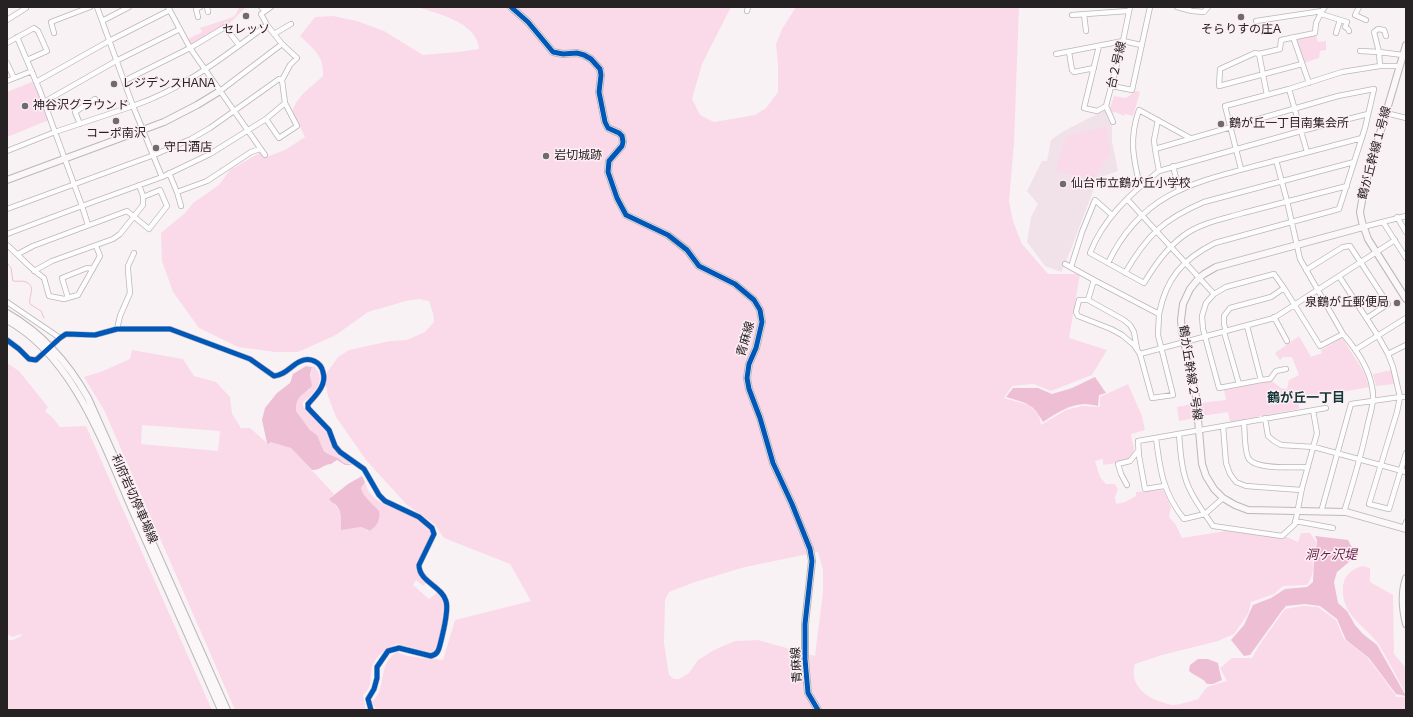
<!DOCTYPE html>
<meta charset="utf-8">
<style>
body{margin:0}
#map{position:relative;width:1413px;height:717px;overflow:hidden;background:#f9f2f5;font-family:Arial,sans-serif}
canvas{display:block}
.frame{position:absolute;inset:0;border:8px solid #262123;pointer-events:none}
</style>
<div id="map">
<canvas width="1413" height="717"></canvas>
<div class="frame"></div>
</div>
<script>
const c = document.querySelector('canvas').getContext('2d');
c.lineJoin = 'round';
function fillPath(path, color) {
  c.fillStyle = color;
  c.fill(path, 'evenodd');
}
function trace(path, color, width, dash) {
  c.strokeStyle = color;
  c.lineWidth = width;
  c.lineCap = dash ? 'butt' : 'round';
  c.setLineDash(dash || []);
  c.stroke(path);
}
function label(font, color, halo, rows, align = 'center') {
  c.font = font + ' Arial,"Noto Sans JP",sans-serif';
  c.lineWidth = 3;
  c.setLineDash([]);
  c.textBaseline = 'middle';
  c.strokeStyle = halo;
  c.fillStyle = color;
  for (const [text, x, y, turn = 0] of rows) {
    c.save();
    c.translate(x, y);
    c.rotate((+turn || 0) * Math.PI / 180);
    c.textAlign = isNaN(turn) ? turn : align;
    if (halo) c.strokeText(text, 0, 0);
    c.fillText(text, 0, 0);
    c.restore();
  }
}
const built = new Path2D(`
 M 1105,110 L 1112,127 L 1112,141 L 1118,171 L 1098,178 L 1066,262 L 1061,272 L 1045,266 L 1027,242 L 1031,217 L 1038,204 L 1027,191 L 1042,161 L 1047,161 L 1051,140 L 1062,132 Z`);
const green = new Path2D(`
 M 239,7 L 246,7 L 227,26 L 223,25 L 190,45 L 188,39 L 202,32 L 200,28 L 233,17 L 236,14 Z
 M 417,7 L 731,7 L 702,64 L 692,99 L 700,115 L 714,122 L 755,115 L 766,108 L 778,92 L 778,65 L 776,44 L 782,29 L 796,7 L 1019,7 L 1014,144 L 1009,201 L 1013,221 L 1022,244 L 1048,274 L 1080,274 L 1069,338 L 1107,350 L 1092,375 L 1051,391 L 1034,384 L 1012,386 L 1004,398 L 1029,405 L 1039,415 L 1041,425 L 1066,410 L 1082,406 L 1100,407 L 1100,397 L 1128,384 L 1142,416 L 1145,430 L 1131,434 C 1131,438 1134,445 1134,450 C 1132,463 1113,463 1103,465 L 1103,459 L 1095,461 L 1100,477 L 1106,484 L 1115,484 L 1118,489 L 1115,497 L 1116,504 L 1125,502 L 1136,496 L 1136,492 L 1163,490 L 1171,507 L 1169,517 L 1176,525 L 1182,538 L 1226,531 L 1287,537 L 1298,542 L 1301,533 L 1310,533 L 1317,543 L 1310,553 C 1315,563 1314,576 1307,585 L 1283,586 L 1274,594 L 1251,602 L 1248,614 L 1234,634 L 1218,641 L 1162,655 L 1135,664 C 1129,683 1144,697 1162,702 C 1165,703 1170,705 1174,705 C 1182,704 1190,701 1198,699 L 1207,687 L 1227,681 L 1220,668 L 1232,658 L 1252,658 L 1260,644 L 1285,609 L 1303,606 L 1318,607 L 1336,620 L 1344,639 L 1368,658 L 1397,697 L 1406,697 L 1406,710 L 376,710 L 372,702 C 374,699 378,695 379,692 C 385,676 381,662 397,652 L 407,656 L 443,660 L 455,620 L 531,601 L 510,564 L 444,538 L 435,525 L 406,504 L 366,460 L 336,417 L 328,396 L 325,381 L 326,374 L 338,357 L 349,350 L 390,341 L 407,340 L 425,332 L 434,322 L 433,313 L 429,301 L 419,299 L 406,301 L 368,312 L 336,335 L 298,352 L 275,352 L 238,347 L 199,328 L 173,292 L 162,261 L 161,233 L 185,213 L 193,203 L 219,185 L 230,170 L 261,152 L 264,158 L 285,150 L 305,137 L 292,111 C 299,94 310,88 323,76 C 324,55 314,50 300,36 L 315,17 L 333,16 L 357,21 L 384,31 L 423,55 L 458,52 L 479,49 C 478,23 437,13 417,7 ZM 818,552 L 823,570 L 823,592 L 815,656 L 758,640 L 735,641 L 714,650 L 698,660 L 689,673 L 679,679 L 674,679 L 669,675 L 664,643 L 665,600 L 669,592 L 695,582 L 745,567 Z
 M 1316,35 L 1318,42 L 1326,41 L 1326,50 L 1320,51 L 1319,58 L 1304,63 L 1296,41 L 1298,38 Z
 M 34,81 L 49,120 L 7,137 L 7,92 Z
 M 1136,91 L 1140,92 L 1133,116 L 1125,114 L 1124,116 L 1115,112 L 1113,113 L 1110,108 L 1114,96 L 1126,98 Z
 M 1106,126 L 1111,154 L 1092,180 L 1056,170 L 1066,137 Z
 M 1299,336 L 1311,357 L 1322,353 L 1321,350 L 1340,339 L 1343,339 L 1364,372 L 1369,387 L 1299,400 L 1299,409 L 1230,422 L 1228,412 L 1202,416 L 1200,403 L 1226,400 L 1224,390 L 1272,381 L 1281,388 L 1287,389 L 1289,380 L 1299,375 L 1292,357 L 1283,357 L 1280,360 L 1275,353 Z
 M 132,350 L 183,359 L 194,376 L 216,382 L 230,397 L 232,414 L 241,428 L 250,428 L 267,443 L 270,442 L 291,448 L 334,494 L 329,500 C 331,503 334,504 337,507 C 343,514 340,522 341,530 L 361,527 L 368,531 L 372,530 L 379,520 L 379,511 C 373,504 363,498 361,488 L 365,482 C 367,486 367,490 370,493 C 385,513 422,509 432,533 L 416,564 L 416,570 L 427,582 L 423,586 L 416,580 L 413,585 L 429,599 L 437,593 L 444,602 L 443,624 L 438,647 L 436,651 L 432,653 L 397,644 C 387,648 376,655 372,667 C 369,679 374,685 363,695 L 366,710 L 235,710 L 104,410 L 84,377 L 103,371 L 130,359 ZM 142,425 L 220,431 L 218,451 L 141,444 Z
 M 7,363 L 19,371 L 48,407 L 45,411 L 52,417 L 60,427 L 86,426 L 212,710 L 7,710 L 7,640 L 13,640 L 21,636 L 22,634 L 12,637 L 7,634 Z
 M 314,366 C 316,368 318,372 319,374 C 323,385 311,397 303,402 L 303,406 L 328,434 L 333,447 L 340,455 L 353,464 L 344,463 L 338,458 L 328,454 L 324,450 L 317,435 L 310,430 L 296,411 C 296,400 300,395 309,390 L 312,367 Z
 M 1392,370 L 1394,384 L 1376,386 L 1373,374 Z
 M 1193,404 L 1195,418 L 1179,421 L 1177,407 Z
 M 1362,566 L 1370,568 L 1370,582 L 1393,595 L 1394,654 L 1406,668 L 1406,694 C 1397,678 1389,661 1379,645 C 1365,625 1341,616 1343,587 C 1344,575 1351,570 1362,566 Z`);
const water = new Path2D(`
 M 306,366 L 312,367 L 310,375 L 312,386 C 303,396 296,395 296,411 L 310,430 L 317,435 L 324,451 L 328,454 L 338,458 L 344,463 L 353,465 L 345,465 L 337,460 L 331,464 C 324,464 319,471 312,470 L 291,448 L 270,442 L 269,444 L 267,443 L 262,420 L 265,408 L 277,393 L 290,383 L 293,374 Z
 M 1095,377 L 1106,393 L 1099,395 L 1098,406 C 1093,405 1089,404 1085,404 C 1070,404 1055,414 1043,422 C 1033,403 1026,403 1006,397 L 1013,388 L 1038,388 L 1052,394 L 1072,388 Z
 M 362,476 L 365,482 L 361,488 C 363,497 373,504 379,511 C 381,520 376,527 370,531 L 361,527 L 342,530 L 341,530 C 340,522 343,514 337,506 C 334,503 331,503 329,499 L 348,484 Z
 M 1315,536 L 1348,540 L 1355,553 L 1349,562 L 1337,572 L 1334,582 L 1338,603 L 1347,611 L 1355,625 L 1363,634 L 1377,645 L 1406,696 L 1396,694 L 1369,658 L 1346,640 L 1337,619 L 1320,606 L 1305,604 L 1286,606 L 1281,612 L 1250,655 L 1244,656 L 1231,640 L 1244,625 L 1253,605 L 1271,598 L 1285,589 L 1307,587 L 1313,582 L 1314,560 L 1311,554 C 1315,547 1320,544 1315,536 Z
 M 1198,659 L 1208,659 L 1218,663 L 1220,673 L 1222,680 L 1213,684 L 1207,684 C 1202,677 1196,677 1189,671 L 1190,665 Z`);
const stream = new Path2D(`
 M 7,263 L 11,268 L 13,281 C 17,282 22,280 26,282 C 37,287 28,296 30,304 L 41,311 L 44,318`);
const street = new Path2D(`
 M 97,7 L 133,106 C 185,88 223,57 267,25
 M 168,7 L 190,48 L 265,155
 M 207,7 L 208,12
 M 261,7 L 265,11
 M 1177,7 L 1192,11 L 1204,12 L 1208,7
 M 1359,7 L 1355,15 L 1366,20
 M 747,11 L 748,7
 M 1084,14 L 1086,31
 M 1321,14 L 1347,22 L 1345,27 L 1348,29 L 1349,31
 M 1072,15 L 1128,11
 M 198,17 L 196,9 L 200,7
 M 7,20 L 26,8
 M 102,21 L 129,7
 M 1256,21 L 1322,11 L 1325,7
 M 54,33 L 51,22 L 90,7
 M 1336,33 L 1340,20
 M 274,34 L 291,24
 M 1386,36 L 1384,30 L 1378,29 L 1374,32 L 1379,52 L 1403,55
 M 1293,37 L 1309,83
 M 7,43 L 34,28 L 38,31 L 47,51 L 27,60
 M 1099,46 L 1084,108 L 1097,111 L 1106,106
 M 1360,51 L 1379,52 L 1380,66
 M 1069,52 L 1072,70 L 1074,72 L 1094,68
 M 1056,54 L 1123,41 L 1141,45
 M 1259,54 L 1267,95
 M 7,63 L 14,78
 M 1302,64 L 1219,86 L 1220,69 L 1255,53 L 1259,54 L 1280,49 L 1281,40 L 1315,33 L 1316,23 L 1322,11
 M 7,81 L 32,71
 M 124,81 L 190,48 L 225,27 L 239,45
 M 36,82 L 109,41 L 170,10
 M 1112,86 L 1132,90 L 1150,7
 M 1289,89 L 1307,152
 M 220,91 L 282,44
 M 44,102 L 116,61 L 180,29
 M 1386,113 L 1406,118
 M 266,119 L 279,138 L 297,126 L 285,103
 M 1113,122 L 1106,106 L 1123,41 L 1130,7
 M 80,124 L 75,112 L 95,99
 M 1155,149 L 1154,140 L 1158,120
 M 7,151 L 55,132 L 133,106 L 162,177 L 82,206 L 88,225
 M 1276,160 L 1287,201 L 1300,259 L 1343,334 C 1355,348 1369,368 1372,387 C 1375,399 1371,411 1368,423 C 1362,453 1353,483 1344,512
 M 1173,166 L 1179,190
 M 1241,169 L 1225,106 L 1289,89 L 1342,72 L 1380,66 L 1400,66
 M 169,173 L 177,192
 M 162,177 L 210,154 L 266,119 L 285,103 L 282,80 L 290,65 L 297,58 L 282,44 L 267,25 L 261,14 L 271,7
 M 1140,186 C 1133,158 1129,138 1139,110 L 1190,138
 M 1347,186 C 1312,195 1277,204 1243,213 C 1223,219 1200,223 1183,236 C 1166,249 1155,265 1144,283 L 1090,253 C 1103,219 1131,193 1159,171 L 1301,131 L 1368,114
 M 1127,199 L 1214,294
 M 181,206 L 177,192 L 207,181 L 251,152 L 260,149
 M 7,209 L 154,155 L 191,139 L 210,128 L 279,79 L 282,80
 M 1397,217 L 1406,232
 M 1383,222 L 1406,258
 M 1363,227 L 1406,216
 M 7,234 L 82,206 L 40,91 L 17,37
 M 7,245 C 20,256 29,268 44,278 L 49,296 L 64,299 L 78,295 L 100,256 L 96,246
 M 18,254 L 33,246 L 127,211 L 149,229 L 167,206 L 160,190 L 143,197
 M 1108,263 C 1141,194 1191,183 1259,165 C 1293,156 1327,147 1362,138
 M 1065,264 L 1094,280 L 1088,300
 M 1071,267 L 1082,232 L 1095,200 L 1112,215
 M 1306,270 L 1343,247 L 1350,246 L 1388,304 L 1367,318
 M 34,271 L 52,261 L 113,239 L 120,234 L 143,205 L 143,196 L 139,185
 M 1125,273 C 1147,235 1164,219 1204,202 L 1354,162
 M 1339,276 L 1378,336 L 1388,354 L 1406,345
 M 1094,280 L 1159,314 L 1158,335 L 1173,395 L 1152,398 L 1140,354 L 1134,345 L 1122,335 L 1111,329 L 1078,316 L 1076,312 L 1079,300 L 1088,300 L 1124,320 L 1130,325 L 1134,332 L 1137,349
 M 1284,288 L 1320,346 L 1343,334
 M 68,298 L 62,278 L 87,268 L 93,269
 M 7,302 L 60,338
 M 1159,314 C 1166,278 1183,259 1215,243 L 1339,209 L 1365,128 L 1374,89 L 1338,96 L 1155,149 L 1159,171
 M 1274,317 L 1287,341
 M 117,329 L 120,316 L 130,293 L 128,270 L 128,266 L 134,253
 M 1226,331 L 1224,324 L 1224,316 L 1230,308 L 1271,297 L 1284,288 L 1274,274 L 1226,287 L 1214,294 L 1206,303 L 1202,316 L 1203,329 L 1219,388 L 1261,380 L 1247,326
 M 1224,332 L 1239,384
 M 7,340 L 19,349 L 29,359 L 36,360 L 60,338 L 66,334 L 95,335 L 117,329 L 170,329 L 250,359 L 274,376 C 286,375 291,365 301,361 C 310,357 321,362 323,372 C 327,385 316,395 308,404 L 308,408 L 329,430 L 335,446 L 340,452 L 364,469 L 379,495 L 385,501 L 419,517 L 432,528 L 434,534 L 419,565 C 419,582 442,586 446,601 C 449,611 443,632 441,641 C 439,648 439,654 431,656 L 399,648 L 388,651 L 377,667 L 377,678 L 374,689 L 368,699 L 371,710
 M 1355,350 L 1406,318
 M 1140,354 L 1274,318 L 1395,240
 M 1388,354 L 1393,367 L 1400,397 L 1397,412 L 1369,504 L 1389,509 L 1406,453
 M 1261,380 L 1270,379 L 1276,371 L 1286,369
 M 1265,418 L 1268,436 L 1274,441 L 1281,445 L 1314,447 L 1406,472
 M 1244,422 C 1245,432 1244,452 1249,459 C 1257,470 1295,467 1308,467
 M 1223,426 L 1226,463 L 1230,474 L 1236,482 L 1246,486 L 1301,490
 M 1179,434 C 1180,448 1181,464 1185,477 C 1190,495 1203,511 1213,526 L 1282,536 L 1295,524 L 1302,488 L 1317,433 L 1313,410
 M 1156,438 C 1160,470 1163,493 1184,519 L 1205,514 L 1223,498
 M 1127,485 L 1121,474 L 1118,464 L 1130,461 L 1138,451
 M 1164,486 L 1145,489 L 1139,456 L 1138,441 L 1326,408
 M 1321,512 L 1351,404 L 1400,397 L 1406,397
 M 1295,521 L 1333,528
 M 1404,529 L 1406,522`);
const secondary = new Path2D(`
 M 511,7 L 528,22 L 553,52 L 563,54 L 577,53 L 584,55 L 591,59 L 600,69 L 601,75 L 599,92 L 605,122 L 608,128 L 619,133 L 622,136 L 623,142 L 622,146 L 609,161 L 608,172 L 617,198 L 626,215 L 668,235 L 687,250 L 699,266 L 735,284 L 754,300 L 760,310 L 762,322 L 756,348 L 749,364 L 747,378 L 749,389 L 760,418 L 773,463 L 792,504 L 810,549 L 812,561 L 805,624 L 805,659 L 808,693 L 818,710
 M 1406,45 L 1365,184 L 1360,212 L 1362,222 L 1368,239 L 1406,299
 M 7,180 L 164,122 L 197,105 L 220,91
 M 1363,227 L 1216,267 L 1204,274 L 1199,278 L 1190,289 L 1183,304 L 1181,320 L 1182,332 L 1196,397 L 1202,464 L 1206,476 L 1214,489 L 1223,498 L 1235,505 L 1248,510 L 1346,512 L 1406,529
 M 7,313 C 42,333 69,364 88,398 L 227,710
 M 7,320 C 78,359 107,455 139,525 C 166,586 194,648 221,710
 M 1406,578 C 1401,593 1402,608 1406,624`);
const cycleway = new Path2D(`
 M 511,7 L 528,22 L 553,52 L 563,54 L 577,53 L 584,55 L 591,59 L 600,69 L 601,75 L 599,92 L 605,122 L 608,128 L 619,133 L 622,136 L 623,142 L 622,146 L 609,161 L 608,172 L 617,198 L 626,215 L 668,235 L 687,250 L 699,266 L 735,284 L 754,300 L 760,310 L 762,322 L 756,348 L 749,364 L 747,378 L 749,389 L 760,418 L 773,463 L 792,504 L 810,549 L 812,561 L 805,624 L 805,659 L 808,693 L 818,710
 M 7,340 L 19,349 L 29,359 L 36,360 L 60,338 L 66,334 L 95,335 L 117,329 L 170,329 L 250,359 L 274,376 C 286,375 291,365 301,361 C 310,357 321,362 323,372 C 327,385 316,395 308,404 L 308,408 L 329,430 L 335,446 L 340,452 L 364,469 L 379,495 L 385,501 L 419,517 L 432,528 L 434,534 L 419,565 C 419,582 442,586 446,601 C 449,611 443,632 441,641 C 439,648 439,654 431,656 L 399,648 L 388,651 L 377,667 L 377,678 L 374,689 L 368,699 L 371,710`);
const markers = [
 [246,16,4,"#706a6c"],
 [1241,17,4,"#706a6c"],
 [114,84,4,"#706a6c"],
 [25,106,4,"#706a6c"],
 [116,121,4,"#706a6c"],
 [1221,124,4,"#706a6c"],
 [156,148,4,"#706a6c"],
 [546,156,4,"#706a6c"],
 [1063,184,4,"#706a6c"],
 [1397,303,4,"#706a6c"]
];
const poiNames = [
 ["セレッソ",246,30,"center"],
 ["そらりすの庄A",1241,30,"center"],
 ["レジデンスHANA",122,84],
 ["神谷沢グラウンド",33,106],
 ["鶴が丘一丁目南集会所",1229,124],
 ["コーポ南沢",116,134,"center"],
 ["守口酒店",164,148],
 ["岩切城跡",554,156],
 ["仙台市立鶴が丘小学校",1071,184],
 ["泉鶴が丘郵便局",1389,303,"right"]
];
const streetNames = [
 ["台２号線",1117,65,-77],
 ["鶴が丘幹線１号線",1375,153,-75],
 ["青麻線",746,339,-74],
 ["鶴が丘幹線２号線",1190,373,81],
 ["利府岩切停車場線",134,499,66],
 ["青麻線",797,665,-94]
];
const neighbourhoodNames = [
 ["鶴が丘一丁目",1306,398]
];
const waterNames = [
 ["洞ヶ沢堤",1331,555]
];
fillPath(built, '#f1e2e9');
fillPath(green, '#fadae8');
fillPath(water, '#eebed4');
trace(stream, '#eebed4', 1);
trace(street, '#bbb6b8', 6);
trace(secondary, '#bbb6b8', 8);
trace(street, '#fefdfe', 4.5);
trace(secondary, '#fbf7f8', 6);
trace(cycleway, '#0057b8', 5);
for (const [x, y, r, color] of markers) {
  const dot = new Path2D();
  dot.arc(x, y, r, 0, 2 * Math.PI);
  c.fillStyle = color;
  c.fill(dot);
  trace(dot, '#fceff4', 1.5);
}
label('12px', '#262123', '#fceff4', poiNames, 'left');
label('12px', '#262123', '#fceff4', streetNames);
label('bold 13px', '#123537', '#fceff4', neighbourhoodNames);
label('italic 13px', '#671b45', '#fceff4', waterNames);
</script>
